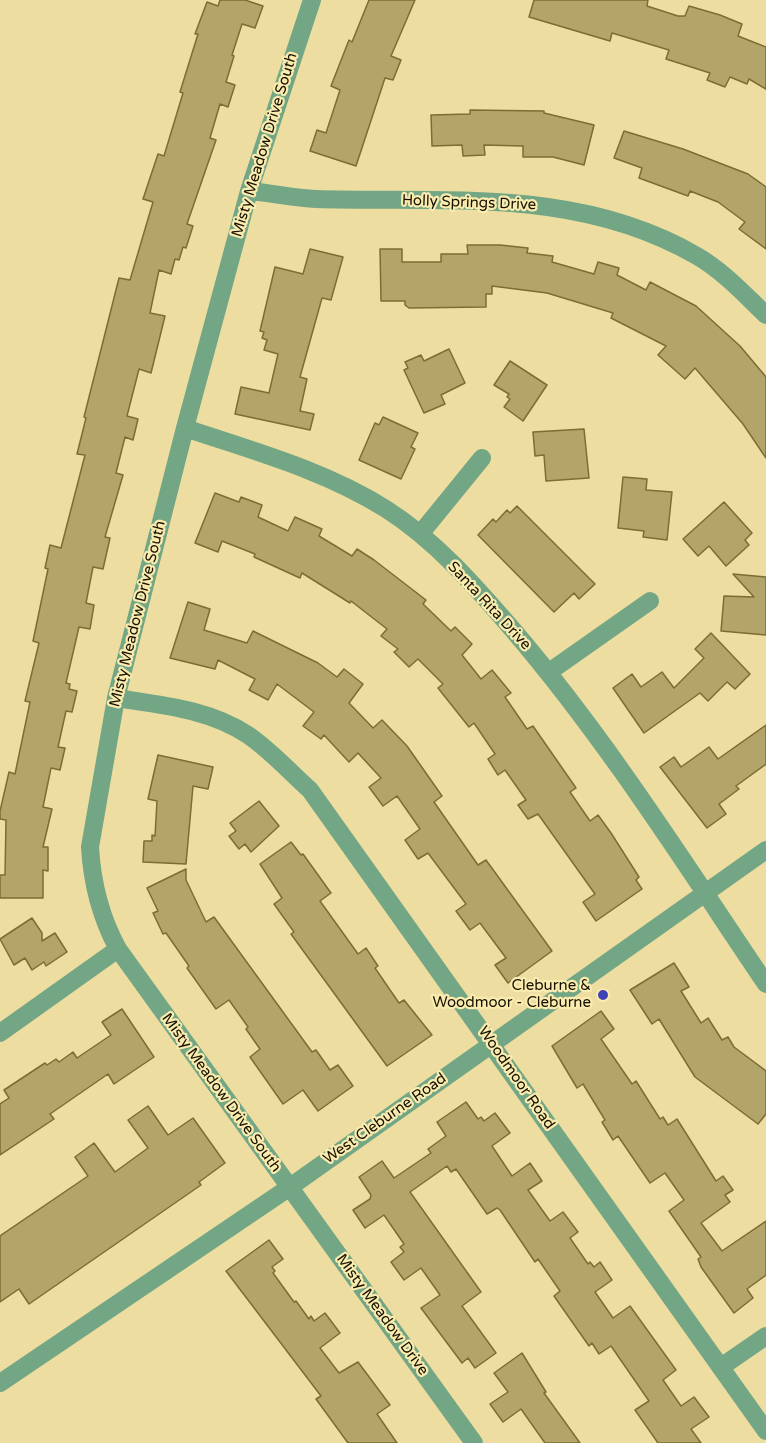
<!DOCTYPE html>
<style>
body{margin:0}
canvas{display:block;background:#eddda1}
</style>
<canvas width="766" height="1443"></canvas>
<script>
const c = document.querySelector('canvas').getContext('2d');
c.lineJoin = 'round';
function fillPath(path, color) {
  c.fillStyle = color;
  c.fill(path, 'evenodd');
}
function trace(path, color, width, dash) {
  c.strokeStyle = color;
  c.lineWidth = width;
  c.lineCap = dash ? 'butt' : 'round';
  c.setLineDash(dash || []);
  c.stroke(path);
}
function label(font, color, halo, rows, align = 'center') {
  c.font = font + ' "Varela Round",sans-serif';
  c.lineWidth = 4.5;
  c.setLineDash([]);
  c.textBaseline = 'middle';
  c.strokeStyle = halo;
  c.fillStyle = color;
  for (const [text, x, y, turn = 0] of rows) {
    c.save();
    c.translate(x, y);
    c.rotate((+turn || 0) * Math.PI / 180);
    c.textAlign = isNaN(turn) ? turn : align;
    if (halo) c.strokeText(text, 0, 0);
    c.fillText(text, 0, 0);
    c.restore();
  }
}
const building = new Path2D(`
 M 220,0 L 245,0 L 263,6 L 255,28 L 242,24 L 232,55 L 234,56 L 226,82 L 235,85 L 228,107 L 220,104 L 210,138 L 216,140 L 187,224 L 193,226 L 186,248 L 183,247 L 179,260 L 175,259 L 171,274 L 159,270 L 150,313 L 165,316 L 151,373 L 139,369 L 127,416 L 138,419 L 133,440 L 125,437 L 116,473 L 123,475 L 105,537 L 110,538 L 103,569 L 93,567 L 86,603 L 94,605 L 90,629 L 79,627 L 66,683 L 70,684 L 69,689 L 77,691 L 72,712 L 66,711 L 58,747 L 65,748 L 60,770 L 51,768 L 43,807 L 52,809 L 43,847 L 48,847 L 48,871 L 43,870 L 43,898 L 0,898 L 0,875 L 5,875 L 6,820 L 0,819 L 0,811 L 9,772 L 15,774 L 30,702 L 25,701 L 39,643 L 33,641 L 48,569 L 45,568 L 50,545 L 61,548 L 85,455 L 77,454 L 86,418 L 84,417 L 119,278 L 130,280 L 153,202 L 143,199 L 158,154 L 164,156 L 183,93 L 180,92 L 198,34 L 195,34 L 207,2 L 218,6 Z
 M 369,0 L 415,0 L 391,56 L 401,60 L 393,80 L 385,78 L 356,166 L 310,151 L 317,130 L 326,133 L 340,90 L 331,86 L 349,40 L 352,42 Z
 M 534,0 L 648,0 L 647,6 L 678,16 L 685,16 L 689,6 L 720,15 L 742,24 L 738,36 L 766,47 L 766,89 L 749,79 L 747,84 L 730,77 L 725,87 L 707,80 L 710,73 L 666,59 L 669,50 L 612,33 L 610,41 L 529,17 Z
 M 470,110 L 544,111 L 544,113 L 594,125 L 584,165 L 553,157 L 523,157 L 523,146 L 484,145 L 485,155 L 463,156 L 462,145 L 432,146 L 431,115 L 470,114 Z
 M 624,131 L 683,149 L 748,174 L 766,187 L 766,249 L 739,229 L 745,222 L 718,202 L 690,191 L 688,196 L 639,178 L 642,168 L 614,158 Z
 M 467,245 L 500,245 L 528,248 L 527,253 L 553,256 L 552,262 L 594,274 L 598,262 L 619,268 L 617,275 L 646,290 L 650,282 L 696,306 L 740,346 L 766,377 L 766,458 L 743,424 L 695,368 L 685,379 L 658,355 L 666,346 L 611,318 L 613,313 L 547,293 L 492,286 L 492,294 L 486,294 L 486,307 L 409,308 L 405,305 L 405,301 L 381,301 L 380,249 L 402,249 L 402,262 L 441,262 L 441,254 L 468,254 Z
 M 310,249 L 343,257 L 331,300 L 322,298 L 300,377 L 307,379 L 300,411 L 314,414 L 310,430 L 235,414 L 241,387 L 269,393 L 278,354 L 264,350 L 267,340 L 262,338 L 264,332 L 260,331 L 275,267 L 303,274 Z
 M 449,349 L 465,383 L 441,395 L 445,404 L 424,413 L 404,370 L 408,368 L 405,362 L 421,355 L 424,361 Z
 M 510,361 L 547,385 L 523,421 L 504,407 L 510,399 L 507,397 L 509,394 L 494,385 Z
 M 383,417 L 418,433 L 411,447 L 415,449 L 401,479 L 359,460 L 375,423 L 379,425 Z
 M 584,429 L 589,478 L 546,481 L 544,455 L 535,456 L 533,432 Z
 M 623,477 L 647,479 L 646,490 L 672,492 L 667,540 L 643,537 L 644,531 L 618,528 Z
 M 215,493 L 239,502 L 241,497 L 262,505 L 258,517 L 288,531 L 295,517 L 322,529 L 319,536 L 352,556 L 357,549 L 374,560 L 426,600 L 423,604 L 451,631 L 455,627 L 472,644 L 462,655 L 481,679 L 492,670 L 511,693 L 505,697 L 527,729 L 533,726 L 576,788 L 570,792 L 590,821 L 598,815 L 611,833 L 639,877 L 636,880 L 642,889 L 596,921 L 583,902 L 595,894 L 538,814 L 528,819 L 518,805 L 526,800 L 505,770 L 498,775 L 488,759 L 495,754 L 474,723 L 469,727 L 438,688 L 443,684 L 418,659 L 409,667 L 394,652 L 398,649 L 381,636 L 387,629 L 351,601 L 350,603 L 302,573 L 300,578 L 254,557 L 255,554 L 222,541 L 218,552 L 195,543 Z
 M 724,502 L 752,533 L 745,540 L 749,545 L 726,566 L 709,546 L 698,556 L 683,539 Z
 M 517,506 L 595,584 L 579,599 L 574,593 L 554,612 L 478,535 L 493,519 L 496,522 L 507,510 L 510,513 Z
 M 733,574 L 766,577 L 766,635 L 721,631 L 724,596 L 754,597 Z
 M 188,602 L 210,609 L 204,630 L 247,643 L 253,631 L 318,663 L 337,677 L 344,669 L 363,684 L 349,703 L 373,728 L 382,720 L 407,746 L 442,796 L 434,802 L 478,865 L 486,860 L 552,951 L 508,983 L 495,965 L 506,958 L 480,923 L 470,930 L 456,911 L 466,904 L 428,853 L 418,859 L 405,840 L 420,829 L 397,796 L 383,806 L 369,787 L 381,778 L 358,753 L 349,762 L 324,735 L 321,739 L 303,726 L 314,712 L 277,684 L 268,700 L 249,690 L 255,679 L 218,660 L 215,669 L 170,658 Z
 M 711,633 L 750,674 L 735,689 L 727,682 L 708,701 L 700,693 L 644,733 L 613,688 L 632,674 L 641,687 L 662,672 L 674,688 L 704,658 L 695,649 Z
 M 766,725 L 766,764 L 736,786 L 739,789 L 719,804 L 726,814 L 707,828 L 660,767 L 674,757 L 681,767 L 709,747 L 718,759 Z
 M 158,755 L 213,767 L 208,789 L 193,786 L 186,864 L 143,862 L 144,841 L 152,841 L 152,835 L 155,836 L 157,801 L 148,799 Z
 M 259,801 L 279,826 L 251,852 L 245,844 L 239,849 L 229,836 L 236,831 L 230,823 Z
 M 291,842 L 301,855 L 303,854 L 331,893 L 320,901 L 358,954 L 366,948 L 378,966 L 375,968 L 399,1003 L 404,1000 L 432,1035 L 387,1066 L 291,934 L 294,932 L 274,904 L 282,898 L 260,864 Z
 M 186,869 L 186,880 L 206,922 L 214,917 L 312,1052 L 316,1050 L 330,1070 L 338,1065 L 353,1086 L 318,1111 L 303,1090 L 283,1104 L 250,1057 L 260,1049 L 246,1029 L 248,1027 L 229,1000 L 216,1009 L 187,968 L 189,966 L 166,933 L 163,934 L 153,913 L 158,911 L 147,888 Z
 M 32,918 L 42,933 L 42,941 L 55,933 L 67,952 L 46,966 L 44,962 L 32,970 L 25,958 L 14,965 L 0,939 Z
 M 674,963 L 689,987 L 681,991 L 701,1023 L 708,1018 L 722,1040 L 728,1037 L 734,1047 L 766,1071 L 766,1114 L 758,1124 L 695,1077 L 659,1019 L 652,1024 L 630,990 Z
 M 122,1009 L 154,1057 L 114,1084 L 108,1074 L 50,1114 L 54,1119 L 0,1155 L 0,1104 L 9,1098 L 4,1090 L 45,1063 L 47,1065 L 56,1059 L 59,1062 L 73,1052 L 77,1058 L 111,1035 L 102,1022 Z
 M 601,1011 L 614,1029 L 601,1039 L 632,1084 L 636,1081 L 660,1119 L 663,1117 L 668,1125 L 677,1119 L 716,1181 L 723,1176 L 733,1190 L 725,1195 L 730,1202 L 701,1223 L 722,1251 L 766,1221 L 766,1275 L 747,1289 L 753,1298 L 734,1313 L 701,1267 L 698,1259 L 701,1257 L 669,1211 L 684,1200 L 665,1173 L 650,1183 L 618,1136 L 613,1140 L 602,1122 L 605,1120 L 583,1084 L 577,1088 L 552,1046 Z
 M 466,1102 L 478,1119 L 481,1117 L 484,1121 L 495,1113 L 510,1133 L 492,1146 L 512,1176 L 530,1163 L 542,1181 L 528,1190 L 550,1221 L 563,1212 L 578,1232 L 570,1238 L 588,1264 L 590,1262 L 594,1267 L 600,1262 L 612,1280 L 595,1292 L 613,1318 L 630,1306 L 676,1370 L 663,1380 L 681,1406 L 694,1397 L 709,1417 L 691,1429 L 701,1443 L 658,1443 L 635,1410 L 649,1401 L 611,1346 L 599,1354 L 592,1343 L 589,1346 L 554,1296 L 560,1291 L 538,1259 L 535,1262 L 500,1210 L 497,1208 L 487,1214 L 456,1169 L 451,1172 L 447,1166 L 410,1192 L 481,1292 L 462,1306 L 496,1353 L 475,1368 L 468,1358 L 462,1363 L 421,1308 L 440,1295 L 421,1268 L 404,1280 L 391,1262 L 404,1252 L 400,1247 L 404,1244 L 384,1215 L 365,1228 L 353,1210 L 370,1199 L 371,1195 L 359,1177 L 382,1161 L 394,1178 L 431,1153 L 428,1149 L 446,1136 L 437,1122 Z
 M 148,1106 L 168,1135 L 193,1118 L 225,1163 L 199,1182 L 201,1185 L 29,1304 L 19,1289 L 0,1302 L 0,1236 L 88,1176 L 75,1157 L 94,1143 L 115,1172 L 148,1148 L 128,1120 Z
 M 269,1240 L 283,1259 L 272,1267 L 275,1271 L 273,1273 L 294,1302 L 296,1301 L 309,1319 L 311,1316 L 314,1321 L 325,1313 L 340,1333 L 320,1348 L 339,1373 L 358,1362 L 390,1405 L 377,1414 L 397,1443 L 348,1443 L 316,1399 L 321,1396 L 226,1271 Z
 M 522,1353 L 546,1392 L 544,1393 L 580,1443 L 545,1443 L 521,1409 L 503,1422 L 490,1404 L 508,1392 L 494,1373 Z`);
const minor = new Path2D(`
 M 312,0 L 249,191 L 185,428 L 116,698 L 90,847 C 92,882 101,918 118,949 L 474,1443
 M 249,191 C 271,193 294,198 316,199 C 448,203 578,187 697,256 C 723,271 745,295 766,315
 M 185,428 C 253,451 324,470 386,509 C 435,540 475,586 513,630 C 607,740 685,864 766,984
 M 421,533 L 482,458
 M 549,672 L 650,601
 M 116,698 C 161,705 209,709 248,735 C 270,750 290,772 310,790 L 766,1431
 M 0,1033 L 118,949
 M 721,1367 L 766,1336
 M 0,1383 L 290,1187 L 766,850`);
const markers = [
 [603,995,6,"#4043b8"]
];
const streetNames = [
 ["Misty Meadow Drive South",265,145,-73],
 ["Holly Springs Drive",469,203,2],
 ["Santa Rita Drive",489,606,47],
 ["Misty Meadow Drive South",138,614,-76],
 ["Woodmoor Road",516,1078,55],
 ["Misty Meadow Drive South",221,1093,54],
 ["West Cleburne Road",385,1119,-35],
 ["Misty Meadow Drive",382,1315,54]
];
const poiNames = [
 ["Cleburne &",591,986],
 ["Woodmoor - Cleburne",591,1003]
];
fillPath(building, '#b3a46a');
trace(building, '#7b6d33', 1.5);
trace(minor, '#73a684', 18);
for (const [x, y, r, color] of markers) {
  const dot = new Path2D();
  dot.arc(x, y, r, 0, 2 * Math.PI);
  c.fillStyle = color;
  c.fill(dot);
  trace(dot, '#faebae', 2);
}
label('15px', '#151000', '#faebae', streetNames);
label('15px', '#151000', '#faebae', poiNames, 'right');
</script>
